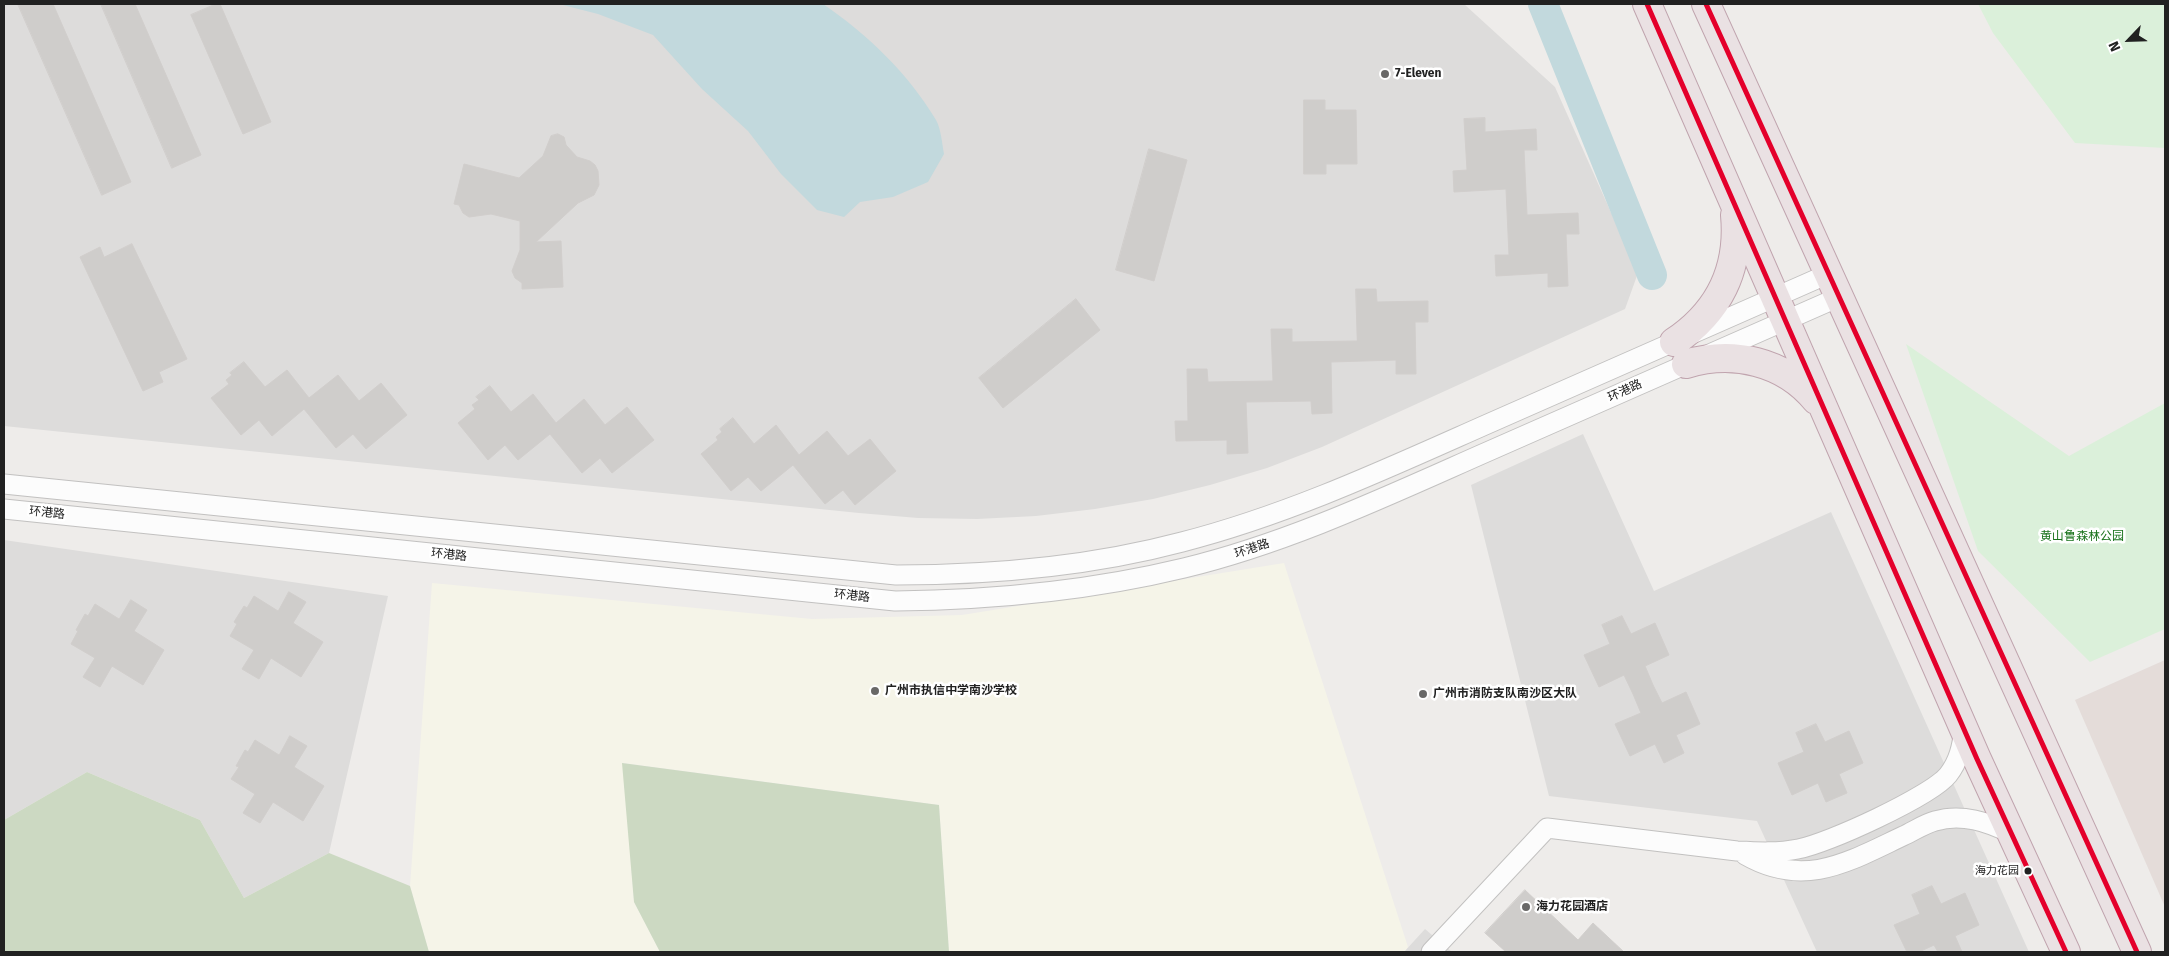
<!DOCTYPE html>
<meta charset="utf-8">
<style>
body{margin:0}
#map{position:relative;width:2169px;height:956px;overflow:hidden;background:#eeecea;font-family:"Fira Sans",sans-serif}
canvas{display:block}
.frame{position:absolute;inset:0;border:5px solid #212121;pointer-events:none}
.north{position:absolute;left:2104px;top:15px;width:50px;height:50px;-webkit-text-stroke:4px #fff;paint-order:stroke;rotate:246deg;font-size:14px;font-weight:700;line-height:20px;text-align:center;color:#212121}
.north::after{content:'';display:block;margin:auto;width:18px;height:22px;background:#212121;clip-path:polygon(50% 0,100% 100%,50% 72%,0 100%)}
</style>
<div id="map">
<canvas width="2169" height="956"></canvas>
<div class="frame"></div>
<div class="north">N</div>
</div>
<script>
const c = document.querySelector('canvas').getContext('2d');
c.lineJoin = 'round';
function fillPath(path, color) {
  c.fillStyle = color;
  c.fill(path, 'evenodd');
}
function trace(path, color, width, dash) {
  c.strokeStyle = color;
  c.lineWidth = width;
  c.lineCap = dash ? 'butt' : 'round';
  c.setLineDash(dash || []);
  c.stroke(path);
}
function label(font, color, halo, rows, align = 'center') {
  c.font = font + ' "Fira Sans","Noto Sans SC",sans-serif';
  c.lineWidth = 5;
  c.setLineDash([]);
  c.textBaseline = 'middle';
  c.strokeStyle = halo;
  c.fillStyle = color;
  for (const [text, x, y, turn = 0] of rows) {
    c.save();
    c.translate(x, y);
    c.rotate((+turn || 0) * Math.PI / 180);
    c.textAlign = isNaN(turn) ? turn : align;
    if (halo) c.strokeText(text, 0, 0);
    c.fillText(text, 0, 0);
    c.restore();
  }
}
const residential = new Path2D(`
 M 4,4 L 1464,4 L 1555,87 L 1638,273 L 1625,309 L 1322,447 L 1267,468 L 1210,485 L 1153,499 L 1095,509 L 1036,516 L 977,519 L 918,518 L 859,513 L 4,426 Z
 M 1583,434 L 1654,591 L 1831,512 L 2029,952 L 1817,952 L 1757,821 L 1549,796 L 1471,485 Z
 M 4,540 L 388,596 L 329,853 L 244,898 L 200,820 L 87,772 L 4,820 Z
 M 1425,929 L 1452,952 L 1404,952 Z`);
const education = new Path2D(`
 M 1284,563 L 1408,947 L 1404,952 L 949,952 L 939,805 L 623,763 L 634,902 L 660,952 L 429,952 L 410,886 L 432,583 L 812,619 L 962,615 Z`);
const military = new Path2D(`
 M 2165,660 L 2165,907 L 2075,700 Z`);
const forest = new Path2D(`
 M 622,763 L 939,805 L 949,952 L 660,952 L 634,902 Z
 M 87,772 L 200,820 L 244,898 L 329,853 L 410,886 L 429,952 L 4,952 L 4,820 Z`);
const park = new Path2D(`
 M 1978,4 L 2165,4 L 2165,148 L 2075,143 L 1993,33 Z
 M 1906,344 L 2069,456 L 2165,403 L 2165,629 L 2090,662 L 1978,551 Z`);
const water = new Path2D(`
 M 559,4 L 823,4 C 867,34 908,73 936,120 C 941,129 942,143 944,154 L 928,182 L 893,197 L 860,202 L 844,217 L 817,210 L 781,174 L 748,131 L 702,89 L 653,35 L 598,14 Z`);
const river = new Path2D(`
 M 1543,4 L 1652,275`);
const building = new Path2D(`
 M 18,4 L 53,4 L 131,182 L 102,195 Z
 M 101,4 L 135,4 L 201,155 L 172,168 Z
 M 216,4 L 220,4 L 271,122 L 243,134 L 191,15 Z
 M 1304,100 L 1325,100 L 1325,110 L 1356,110 L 1357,164 L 1326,164 L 1326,174 L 1304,174 Z
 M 1485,118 L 1485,132 L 1536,129 L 1537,150 L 1524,150 L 1527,215 L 1578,213 L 1579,234 L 1566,234 L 1568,286 L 1548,287 L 1548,273 L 1496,276 L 1495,255 L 1509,255 L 1506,189 L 1454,192 L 1453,171 L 1467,170 L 1464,119 Z
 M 558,134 L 564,137 L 566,145 L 577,157 L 590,161 L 595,165 L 598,171 L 599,185 L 594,195 L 578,203 L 536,242 L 561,241 L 563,287 L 522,289 L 522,283 L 515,278 L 512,271 L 520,250 L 520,221 L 491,214 L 469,217 L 463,213 L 459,205 L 454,204 L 464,164 L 519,178 L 543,156 L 551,136 Z
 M 1149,149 L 1187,160 L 1154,281 L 1116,270 Z
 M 132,244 L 187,359 L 159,372 L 163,382 L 143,391 L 80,257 L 100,247 L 104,257 Z
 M 1356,289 L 1376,289 L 1377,302 L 1428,301 L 1428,322 L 1415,322 L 1416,374 L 1396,374 L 1396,360 L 1331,362 L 1332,413 L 1312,414 L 1311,401 L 1246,402 L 1248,453 L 1227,454 L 1227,440 L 1176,441 L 1175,421 L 1188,421 L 1187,369 L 1207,369 L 1208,382 L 1273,381 L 1271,329 L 1292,329 L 1292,342 L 1357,341 Z
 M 1076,299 L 1100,330 L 1003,408 L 979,378 Z
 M 244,362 L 265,387 L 287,370 L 309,398 L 338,375 L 359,401 L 381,383 L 407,415 L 366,449 L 353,434 L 336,448 L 304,409 L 272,436 L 259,420 L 241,435 L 211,398 L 229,384 L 226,380 L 232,375 L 230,373 Z
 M 490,386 L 511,412 L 533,394 L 556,423 L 584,399 L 605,425 L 627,407 L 654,440 L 612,473 L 600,458 L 582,473 L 550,434 L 518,460 L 505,445 L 488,460 L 458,423 L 475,409 L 472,405 L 479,400 L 476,397 Z
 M 733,418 L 754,444 L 776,425 L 799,455 L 827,431 L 848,456 L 870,439 L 896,471 L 855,505 L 843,490 L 825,504 L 793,465 L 761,491 L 748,477 L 731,491 L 701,454 L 718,440 L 716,437 L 722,432 L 720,429 Z
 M 289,592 L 306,602 L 293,623 L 323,642 L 301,677 L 271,658 L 259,679 L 242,669 L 254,650 L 230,636 L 237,624 L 234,622 L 244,606 L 247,608 L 254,596 L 278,611 Z
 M 131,600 L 147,610 L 134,631 L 164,650 L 143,685 L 112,666 L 100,687 L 83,677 L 95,658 L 71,644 L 78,631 L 76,630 L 85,614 L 88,616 L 95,604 L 119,619 Z
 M 1622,616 L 1631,634 L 1655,623 L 1669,655 L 1645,666 L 1653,685 L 1662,703 L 1686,692 L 1700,724 L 1676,735 L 1684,753 L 1664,763 L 1655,744 L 1630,756 L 1615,724 L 1641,713 L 1633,694 L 1624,675 L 1599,687 L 1584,655 L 1610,644 L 1602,625 Z
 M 1816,724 L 1825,742 L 1849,731 L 1863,763 L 1839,774 L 1847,793 L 1826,802 L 1818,783 L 1792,795 L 1778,763 L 1804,752 L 1796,733 Z
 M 290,736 L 307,746 L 294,767 L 324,786 L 303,821 L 273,802 L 260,823 L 243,813 L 255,794 L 231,779 L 239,767 L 236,766 L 245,750 L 248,752 L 255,740 L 279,755 Z
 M 1932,886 L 1941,904 L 1965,893 L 1979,925 L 1955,936 L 1962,952 L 1938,952 L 1934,945 L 1919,952 L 1907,952 L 1894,925 L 1920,914 L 1912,895 Z
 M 1525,890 L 1578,940 L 1593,923 L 1624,952 L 1506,952 L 1485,933 Z`);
const street = new Path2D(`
 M 4,484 L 896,575 C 992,575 1088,567 1182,542 C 1287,515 1384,470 1483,426 C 1598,375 1713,325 1828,274
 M 4,509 L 895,601 C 993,600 1089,591 1184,568 C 1287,543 1383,498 1480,455 C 1600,402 1719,350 1839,297
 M 1745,855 C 1804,889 1848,862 1903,836 C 1914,831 1924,824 1935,821 C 1962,813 1988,822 2012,834
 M 1431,952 L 1547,828 L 1737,851 C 1758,852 1778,853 1798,849 C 1827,844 1931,796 1948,775 C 1959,761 1962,746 1964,729`);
const highway = new Path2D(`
 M 1647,4 L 1977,759 L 2066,952
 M 1706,4 L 2137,952
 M 1674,342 C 1719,312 1740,269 1735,215
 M 1686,364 C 1733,350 1784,361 1816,400`);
const bus1 = new Path2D(`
 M 1647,4 L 1977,759 L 2066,952
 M 1706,4 L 2137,952`);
const markers = [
 [1385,74,5,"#696867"],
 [875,691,5,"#696867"],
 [1423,694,5,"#696867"],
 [2028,871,4.5,"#212121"],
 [1526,907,5,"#696867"]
];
const busNames = [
 ["海力花园",2019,871]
];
const poiNames = [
 ["7-Eleven",1395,74],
 ["广州市执信中学南沙学校",885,691],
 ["广州市消防支队南沙区大队",1433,694],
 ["海力花园酒店",1536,907]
];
const streetNames = [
 ["环港路",1625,391,-24],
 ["环港路",47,513,6],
 ["环港路",1252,549,-18],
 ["环港路",449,555,6],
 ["环港路",852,596,6]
];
const parkNames = [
 ["黄山鲁森林公园",2082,537]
];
fillPath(residential, '#dddcdb');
fillPath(education, '#f5f4e8');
fillPath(military, '#e4dcd9');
fillPath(forest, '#ccd9c2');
fillPath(park, '#dbf0da');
fillPath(water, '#c2d9dd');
trace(river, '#c2d9dd', 30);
fillPath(building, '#cfcdcb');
trace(building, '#d1cecc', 1);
trace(street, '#c2c1c0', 21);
trace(highway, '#c0a4ae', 30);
trace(street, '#fcfcfc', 19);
trace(highway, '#eae1e3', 28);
trace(bus1, '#e4002b', 5);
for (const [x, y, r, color] of markers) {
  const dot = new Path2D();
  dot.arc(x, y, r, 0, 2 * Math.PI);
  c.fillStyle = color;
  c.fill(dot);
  trace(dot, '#fff', 2);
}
label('11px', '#212121', '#fff', busNames, 'right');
label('bold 12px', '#212121', '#fff', poiNames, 'left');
label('12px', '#212121', '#fff', streetNames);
label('12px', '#1a731c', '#fff', parkNames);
</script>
